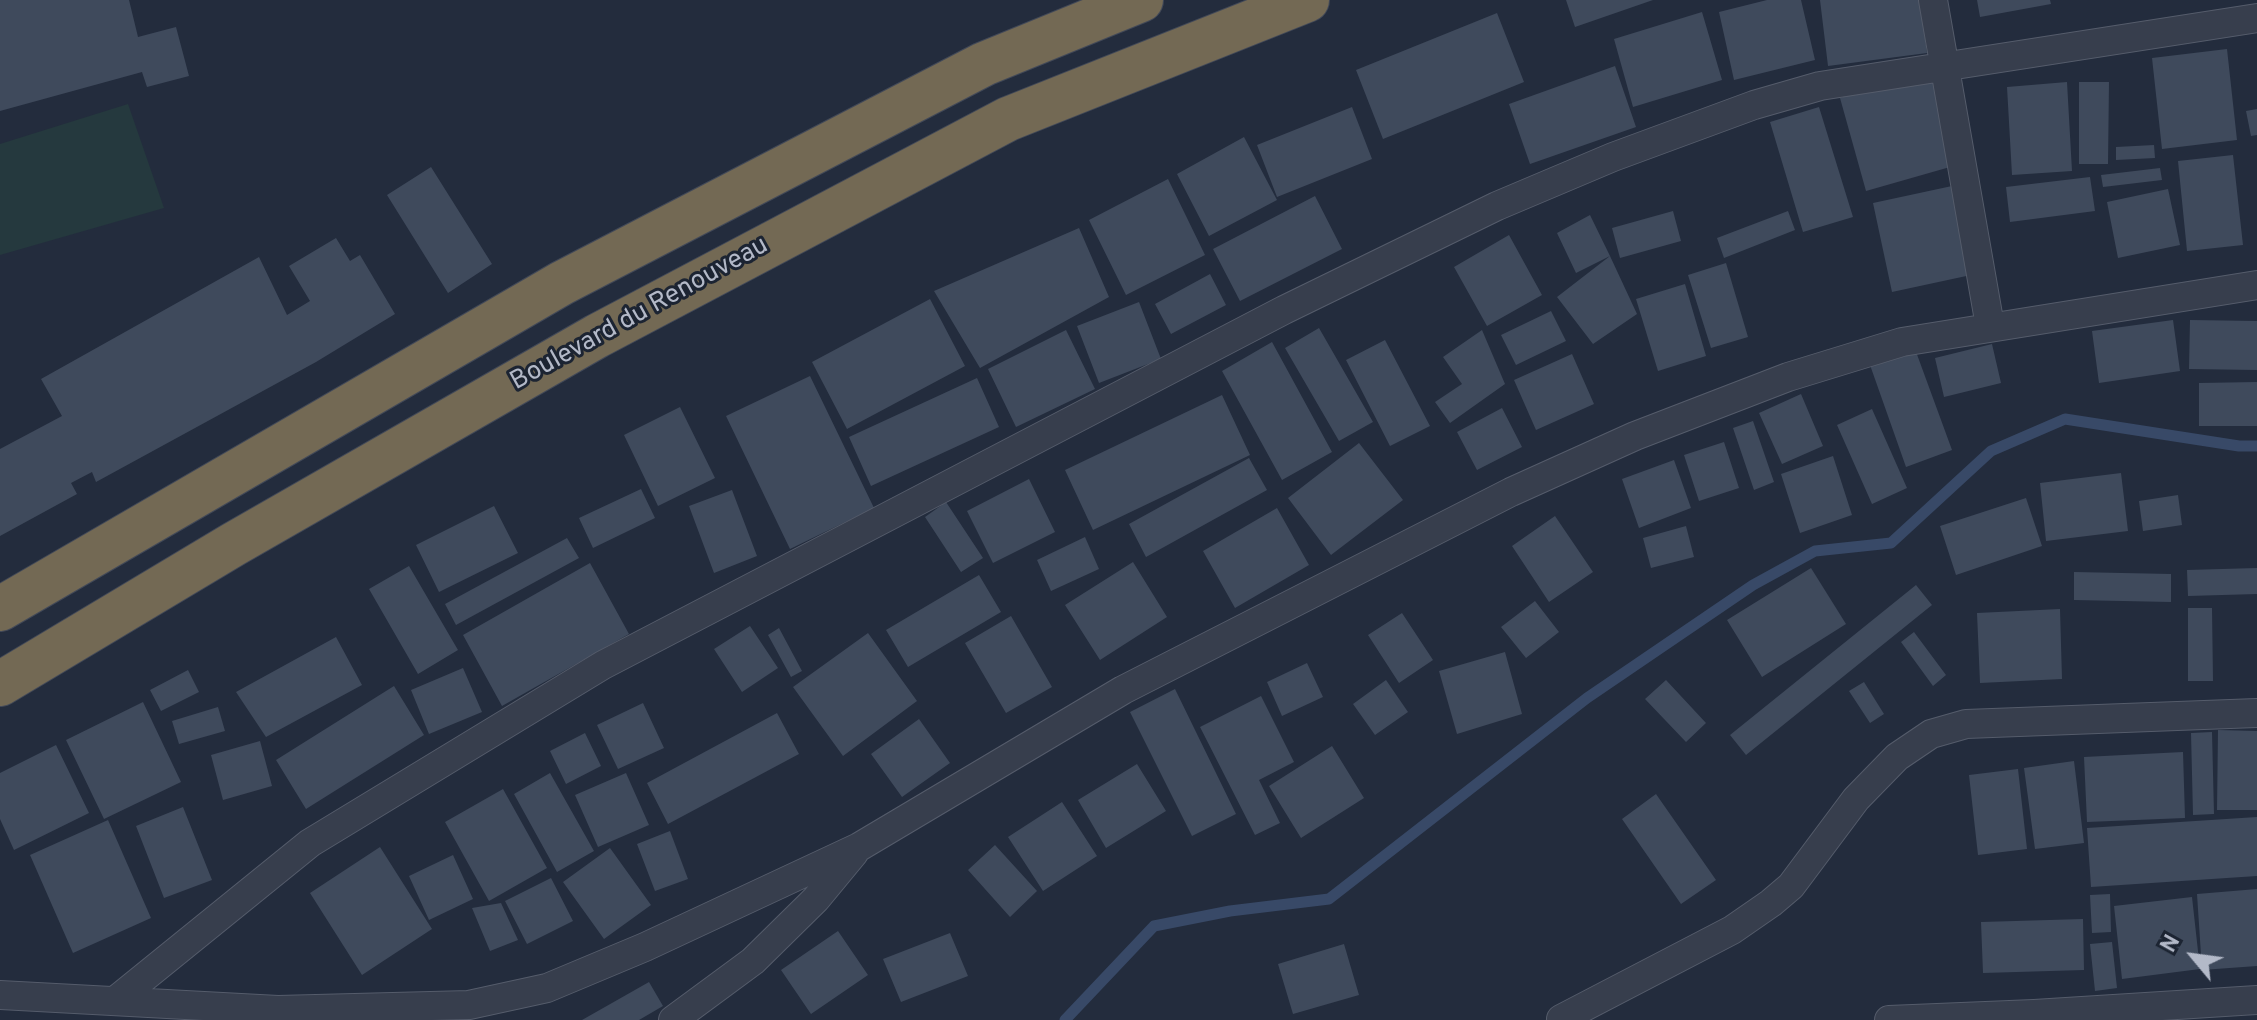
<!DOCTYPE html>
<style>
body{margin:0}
#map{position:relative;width:2257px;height:1020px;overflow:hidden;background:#232c3d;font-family:Overpass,sans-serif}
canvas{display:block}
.north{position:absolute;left:2153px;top:916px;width:80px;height:80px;-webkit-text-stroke:6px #1c2432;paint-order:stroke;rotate:299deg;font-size:22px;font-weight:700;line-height:32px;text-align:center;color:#b3b9c8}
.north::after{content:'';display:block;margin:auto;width:28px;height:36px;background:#b3b9c8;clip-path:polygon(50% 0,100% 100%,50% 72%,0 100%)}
</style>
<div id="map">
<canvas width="2257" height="1020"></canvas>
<div class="north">N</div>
</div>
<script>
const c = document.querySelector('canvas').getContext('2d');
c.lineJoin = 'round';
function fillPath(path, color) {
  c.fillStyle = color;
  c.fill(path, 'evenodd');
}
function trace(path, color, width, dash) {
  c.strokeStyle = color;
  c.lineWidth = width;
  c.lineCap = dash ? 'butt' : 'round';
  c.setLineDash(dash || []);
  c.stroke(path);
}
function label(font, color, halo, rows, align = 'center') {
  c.font = font + ' Overpass,sans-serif';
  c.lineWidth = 6;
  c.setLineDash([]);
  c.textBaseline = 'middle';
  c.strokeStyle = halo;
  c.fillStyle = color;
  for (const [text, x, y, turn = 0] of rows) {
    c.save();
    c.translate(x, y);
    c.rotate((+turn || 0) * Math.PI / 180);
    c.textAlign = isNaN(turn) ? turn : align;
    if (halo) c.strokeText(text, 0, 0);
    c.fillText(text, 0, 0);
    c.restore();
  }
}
const green = new Path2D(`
 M 128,104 L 164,208 L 0,255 L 0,144 Z`);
const stream = new Path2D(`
 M 1065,1020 L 1154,926 L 1230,911 L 1329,899 L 1587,698 L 1753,585 L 1815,551 L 1891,543 L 1991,451 L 2065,419 L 2239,446 L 2257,446`);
const building = new Path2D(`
 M 0,0 L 129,0 L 138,37 L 176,27 L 189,76 L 147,87 L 142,72 L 0,111 Z
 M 1566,0 L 1653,0 L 1575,27 Z
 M 1767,0 L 1801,0 L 1815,60 L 1734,80 L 1719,12 Z
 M 1820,0 L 1920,0 L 1927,53 L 1828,66 Z
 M 1977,0 L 2050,0 L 2051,4 L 1980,17 Z
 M 1702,12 L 1722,80 L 1633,107 L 1614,39 Z
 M 1497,13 L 1524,82 L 1383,139 L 1356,70 Z
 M 2227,49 L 2237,140 L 2162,149 L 2152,58 Z
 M 1615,66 L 1636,127 L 1530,164 L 1509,104 Z
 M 1932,71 L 1957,165 L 1866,191 L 1840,98 Z
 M 2067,82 L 2072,171 L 2012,175 L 2007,87 Z
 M 2079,82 L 2109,82 L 2108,164 L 2079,164 Z
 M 1352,107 L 1372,159 L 1277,197 L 1257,145 Z
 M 1819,107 L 1853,217 L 1803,232 L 1770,122 Z
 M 2257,109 L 2257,135 L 2251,136 L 2246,111 Z
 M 1244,137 L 1277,200 L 1209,236 L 1177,174 Z
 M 2154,145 L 2155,158 L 2116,160 L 2116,147 Z
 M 2233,155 L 2243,245 L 2187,251 L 2178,161 Z
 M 431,167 L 492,264 L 448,293 L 387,195 Z
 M 2160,168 L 2162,180 L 2103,187 L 2101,175 Z
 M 2090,177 L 2095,211 L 2010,222 L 2006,187 Z
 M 1168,179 L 1205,255 L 1126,295 L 1089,220 Z
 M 1952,186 L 1971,275 L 1892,292 L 1873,203 Z
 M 2168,189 L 2180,245 L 2118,258 L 2107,202 Z
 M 1315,196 L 1342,249 L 1240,301 L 1213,249 Z
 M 1673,211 L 1681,241 L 1620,258 L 1612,228 Z
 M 1788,211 L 1795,230 L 1724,258 L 1717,238 Z
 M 1590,215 L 1610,256 L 1576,273 L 1557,233 Z
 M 1079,228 L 1109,297 L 980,368 L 934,291 Z
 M 1509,235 L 1542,295 L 1487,326 L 1454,267 Z
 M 336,238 L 350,261 L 360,255 L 395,314 L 316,362 L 96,482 L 92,472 L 71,483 L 77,494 L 0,536 L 0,449 L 62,416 L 41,379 L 259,257 L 287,315 L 310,301 L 289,266 Z
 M 1610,256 L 1637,314 L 1593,344 L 1557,297 Z
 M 1726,263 L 1748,337 L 1711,348 L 1688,275 Z
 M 1210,274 L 1226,305 L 1171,334 L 1155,304 Z
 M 1685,284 L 1706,356 L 1658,371 L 1636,299 Z
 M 930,299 L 965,366 L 847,429 L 812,362 Z
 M 1139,302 L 1161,359 L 1099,383 L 1077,326 Z
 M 1551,311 L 1566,341 L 1516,365 L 1501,335 Z
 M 2173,320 L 2180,371 L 2099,383 L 2092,331 Z
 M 2190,320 L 2257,321 L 2257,370 L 2189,369 Z
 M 1319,328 L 1373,422 L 1339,441 L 1285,348 Z
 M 1066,330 L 1095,389 L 1016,427 L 988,369 Z
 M 1482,330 L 1505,384 L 1450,423 L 1435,402 L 1462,384 L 1443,357 Z
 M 1385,340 L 1430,426 L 1390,446 L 1346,360 Z
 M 1272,342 L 1332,452 L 1282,480 L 1222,371 Z
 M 1992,344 L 2001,383 L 1944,397 L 1935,358 Z
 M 1915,349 L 1952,450 L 1906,467 L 1870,365 Z
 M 1572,354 L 1594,404 L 1536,430 L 1514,380 Z
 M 810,376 L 874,508 L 790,549 L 726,416 Z
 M 977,378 L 999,427 L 871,486 L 849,437 Z
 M 2257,382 L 2257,426 L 2199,426 L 2199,383 Z
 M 1801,394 L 1823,446 L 1782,464 L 1759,413 Z
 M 1222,395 L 1250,455 L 1093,530 L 1065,470 Z
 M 680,407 L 715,478 L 658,506 L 624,435 Z
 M 1502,408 L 1522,447 L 1477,470 L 1457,432 Z
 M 1872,409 L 1907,488 L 1872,504 L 1837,425 Z
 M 1753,421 L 1774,482 L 1754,490 L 1733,428 Z
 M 1724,442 L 1739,488 L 1699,501 L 1684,455 Z
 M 1359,443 L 1403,500 L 1331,555 L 1288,498 Z
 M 1833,456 L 1852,515 L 1800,533 L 1781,474 Z
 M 1249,458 L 1267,490 L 1146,557 L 1129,524 Z
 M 1674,460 L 1691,508 L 1639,528 L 1622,479 Z
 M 2121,473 L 2128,531 L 2046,541 L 2040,483 Z
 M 1029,479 L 1055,532 L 993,563 L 967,511 Z
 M 641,489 L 655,518 L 593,548 L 579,518 Z
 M 732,490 L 757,556 L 714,573 L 689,506 Z
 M 2178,495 L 2182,525 L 2143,531 L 2139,501 Z
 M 2026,498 L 2042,546 L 1956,575 L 1940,526 Z
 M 946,502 L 983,558 L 961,572 L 925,517 Z
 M 494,506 L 518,553 L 439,592 L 416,545 Z
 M 1277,508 L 1309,565 L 1235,608 L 1203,551 Z
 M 1555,516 L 1593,572 L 1549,602 L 1512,546 Z
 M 1686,526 L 1694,557 L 1651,568 L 1643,538 Z
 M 1085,537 L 1099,569 L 1051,591 L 1037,560 Z
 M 567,538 L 579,558 L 456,625 L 445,604 Z
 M 1133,562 L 1167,617 L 1100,660 L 1065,605 Z
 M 590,563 L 629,634 L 502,706 L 463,635 Z
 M 409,566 L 458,650 L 418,674 L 369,589 Z
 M 1811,568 L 1846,624 L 1762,677 L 1727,620 Z
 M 2257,568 L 2257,594 L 2188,596 L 2187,570 Z
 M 2074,572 L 2171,574 L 2171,602 L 2074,600 Z
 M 979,575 L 1001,612 L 908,667 L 886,630 Z
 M 1916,585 L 1932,605 L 1746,755 L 1730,735 Z
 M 1535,601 L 1559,632 L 1526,658 L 1501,627 Z
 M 2188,608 L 2212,608 L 2213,681 L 2188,681 Z
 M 2060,609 L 2062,679 L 1980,683 L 1977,613 Z
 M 1402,613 L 1433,660 L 1399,683 L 1368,635 Z
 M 1011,616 L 1052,687 L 1006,713 L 965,643 Z
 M 750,626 L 778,668 L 742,692 L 714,649 Z
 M 779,628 L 802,671 L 791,677 L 768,635 Z
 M 1914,632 L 1946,675 L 1933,686 L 1901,642 Z
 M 868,633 L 917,701 L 843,756 L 793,687 Z
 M 336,637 L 362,685 L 266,737 L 236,692 Z
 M 1505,652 L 1522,714 L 1457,734 L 1439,671 Z
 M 1307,663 L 1323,697 L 1282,716 L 1267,682 Z
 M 463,668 L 482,712 L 429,734 L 411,690 Z
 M 188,670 L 199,692 L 161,711 L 150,690 Z
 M 1386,680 L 1408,712 L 1375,735 L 1353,704 Z
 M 1666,680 L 1706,723 L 1686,742 L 1645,699 Z
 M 1864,682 L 1884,714 L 1870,723 L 1849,691 Z
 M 394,686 L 424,735 L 306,809 L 276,760 Z
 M 1175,689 L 1236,814 L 1192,836 L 1130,712 Z
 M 1261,696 L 1294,762 L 1259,780 L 1280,823 L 1255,835 L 1200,727 Z
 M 143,702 L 181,782 L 104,819 L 66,740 Z
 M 643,703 L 664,748 L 618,769 L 597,725 Z
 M 218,707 L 225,731 L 179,744 L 172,721 Z
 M 777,713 L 799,754 L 668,824 L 647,783 Z
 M 919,719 L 950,763 L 902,797 L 871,754 Z
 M 2218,730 L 2257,731 L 2257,810 L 2217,810 Z
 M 2212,732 L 2214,814 L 2193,815 L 2191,733 Z
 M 585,733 L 601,766 L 566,784 L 550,751 Z
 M 260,741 L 272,786 L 223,800 L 211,755 Z
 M 56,745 L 89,813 L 14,850 L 0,819 L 0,773 Z
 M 1332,746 L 1364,798 L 1301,838 L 1269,786 Z
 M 2183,752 L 2185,818 L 2087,822 L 2084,757 Z
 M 2074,761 L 2084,843 L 2035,849 L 2024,768 Z
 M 1137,764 L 1166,811 L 1106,848 L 1078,800 Z
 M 2018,769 L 2027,849 L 1978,855 L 1969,775 Z
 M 550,773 L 594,851 L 557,872 L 514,794 Z
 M 626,773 L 649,825 L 598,847 L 575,795 Z
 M 503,789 L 547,868 L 489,901 L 445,822 Z
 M 1656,794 L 1716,880 L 1681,904 L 1622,819 Z
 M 1062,802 L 1097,856 L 1043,891 L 1008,837 Z
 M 183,807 L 212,880 L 164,898 L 136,826 Z
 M 2257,817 L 2257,876 L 2091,887 L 2087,828 Z
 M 108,820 L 151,918 L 73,953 L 30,855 Z
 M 670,831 L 688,879 L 655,891 L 637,844 Z
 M 995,845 L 1037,891 L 1010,917 L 968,870 Z
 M 380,847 L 432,929 L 362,975 L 310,893 Z
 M 610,848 L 651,905 L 604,939 L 563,882 Z
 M 453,855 L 473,899 L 429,920 L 409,876 Z
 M 551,878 L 573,921 L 527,944 L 505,901 Z
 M 2257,889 L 2257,966 L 2202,970 L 2197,894 Z
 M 2110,894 L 2111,932 L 2092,933 L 2090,895 Z
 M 2192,897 L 2200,969 L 2122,979 L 2114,906 Z
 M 501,903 L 518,940 L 490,951 L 472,908 Z
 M 2083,919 L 2084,970 L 1983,973 L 1981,922 Z
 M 838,931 L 868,975 L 811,1014 L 781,970 Z
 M 950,933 L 968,976 L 901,1002 L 883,959 Z
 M 2112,942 L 2117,988 L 2095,991 L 2090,944 Z
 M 1344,944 L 1359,995 L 1293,1014 L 1278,964 Z
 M 649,982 L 663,1006 L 639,1020 L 582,1020 Z`);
const street = new Path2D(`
 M 1933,0 L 1990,326
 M 0,995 L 278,1010 L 469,1005 L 547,988 L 645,947 L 859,847 L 1123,690 L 1511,492 L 1635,436 L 1788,377 L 1902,342 L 2257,285
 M 115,1001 L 310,843 L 603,665 L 1284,310 L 1497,206 L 1613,157 L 1754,105 L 1820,86 L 2257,18
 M 1561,1019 L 1732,930 L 1771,903 L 1791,886 L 1856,799 L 1897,757 L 1931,734 L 1966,724 L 2257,713
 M 673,1020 L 753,961 L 816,899 L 854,853
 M 1889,1020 L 2034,1014 L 2257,1000`);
const highway = new Path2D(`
 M 0,609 L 562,283 L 984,64 L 1141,0
 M 0,684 L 234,544 L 597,336 L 1008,119 L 1307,0`);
const streetNames = [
 ["Boulevard du Renouveau",640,315,-29]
];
fillPath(green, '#25393e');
trace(stream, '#384967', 11);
fillPath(building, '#3f4a5c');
trace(street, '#555c6b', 30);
trace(highway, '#424958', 46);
trace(street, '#373e4d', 28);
trace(highway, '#736954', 44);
label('26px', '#b3b9c8', '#1c2432', streetNames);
</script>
